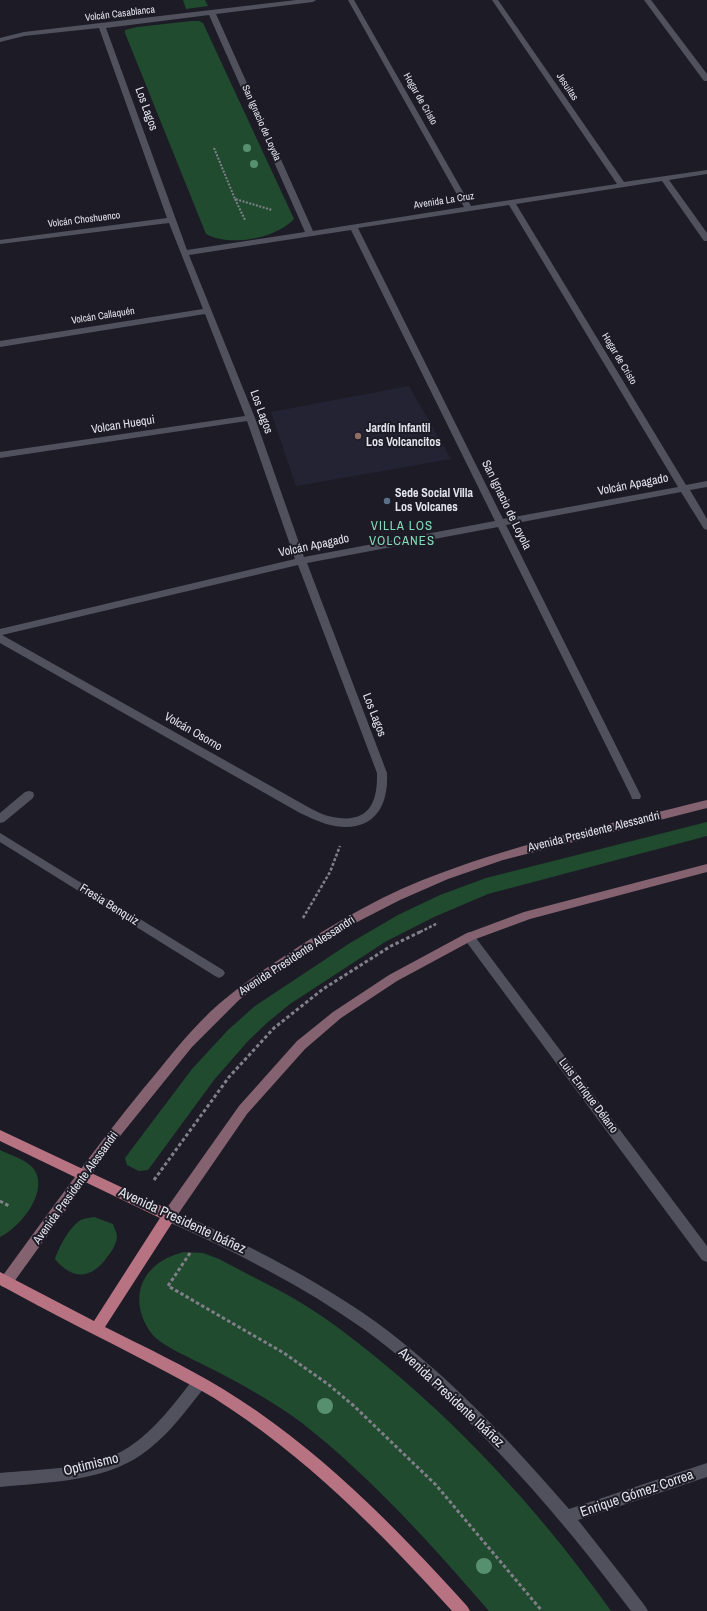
<!DOCTYPE html>
<meta charset="utf-8">
<style>
body{margin:0}
canvas{display:block;background:#1c1b26}
</style>
<canvas width="707" height="1611"></canvas>
<script>
const c = document.querySelector('canvas').getContext('2d');
c.lineJoin = 'round';
function fillPath(path, color) {
  c.fillStyle = color;
  c.fill(path, 'evenodd');
}
function trace(path, color, width, dash) {
  c.strokeStyle = color;
  c.lineWidth = width;
  c.lineCap = dash ? 'butt' : 'round';
  c.setLineDash(dash || []);
  c.stroke(path);
}
function label(font, color, halo, rows, align = 'center') {
  c.font = font + ' "Archivo Narrow",sans-serif';
  c.lineWidth = 4;
  c.setLineDash([]);
  c.textBaseline = 'middle';
  c.strokeStyle = halo;
  c.fillStyle = color;
  for (const [text, x, y, turn = 0] of rows) {
    c.save();
    c.translate(x, y);
    c.rotate((+turn || 0) * Math.PI / 180);
    c.textAlign = isNaN(turn) ? turn : align;
    if (halo) c.strokeText(text, 0, 0);
    c.fillText(text, 0, 0);
    c.restore();
  }
}
const built = new Path2D(`
 M 409,386 L 451,459 L 296,486 L 271,412 Z`);
const green = new Path2D(`
 M 183,0 L 205,0 L 208,6 L 186,9 Z
 M 192,21 L 199,21 L 203,23 L 294,219 C 275,239 230,247 206,234 L 125,33 L 125,30 L 137,27 Z
 M 707,822 L 707,836 L 488,894 L 434,917 L 385,942 L 290,1004 L 268,1022 L 248,1041 L 214,1080 L 148,1170 L 139,1171 L 127,1165 L 125,1158 L 192,1069 L 228,1030 L 255,1006 L 350,943 L 398,915 L 440,895 L 486,878 Z
 M 0,1150 C 10,1155 25,1159 32,1167 C 52,1189 20,1228 0,1237 Z
 M 94,1217 L 113,1224 C 114,1228 117,1233 117,1236 C 117,1243 112,1251 108,1256 C 92,1279 73,1281 55,1259 C 59,1247 70,1226 81,1220 C 85,1218 90,1218 94,1217 Z
 M 184,1252 L 203,1253 L 219,1259 C 250,1276 284,1291 314,1311 C 340,1328 365,1348 389,1368 C 473,1438 548,1522 611,1611 L 489,1611 C 431,1544 372,1478 302,1423 C 274,1402 243,1385 212,1369 C 197,1361 161,1346 152,1334 C 126,1298 142,1262 184,1252 Z`);
const pathFar2 = new Path2D(`
 M 214,148 L 235,199 L 272,210
 M 235,199 L 245,220`);
const pathFar1 = new Path2D(`
 M 303,918 L 330,872 L 340,846
 M 420,932 L 438,923`);
const path = new Path2D(`
 M 154,1180 L 229,1077 L 274,1028 L 323,989 L 391,946 L 422,931
 M 0,1201 L 9,1206
 M 190,1253 L 168,1286 L 284,1353 L 329,1385 L 354,1406 L 436,1485 L 542,1611`);
const minor = new Path2D(`
 M 296,0 L 316,0 L 313,2 L 216,14 L 313,231 L 464,207 L 348,0 L 354,0 L 471,206 L 617,184 L 492,0 L 498,0 L 624,182 L 707,170 L 707,174 L 669,180 L 707,233 L 707,241 L 704,241 L 662,181 L 516,204 L 686,485 L 707,481 L 707,487 L 690,490 L 707,519 L 707,530 L 704,529 L 681,492 L 506,525 L 641,796 L 640,799 L 632,799 L 631,796 L 498,527 L 307,563 L 387,773 C 389,814 367,835 326,824 C 317,821 309,817 300,813 L 0,643 L 0,629 L 295,559 L 247,421 L 0,458 L 0,452 L 245,416 L 205,314 L 0,347 L 0,341 L 203,309 L 169,223 L 0,244 L 0,240 L 167,218 L 99,28 L 24,36 L 0,42 L 0,38 L 24,32 ZM 209,15 L 305,232 L 187,250 L 106,28 ZM 509,205 L 678,487 L 503,519 L 358,228 ZM 351,230 L 495,521 L 304,557 L 255,418 L 189,255 ZM 298,565 L 377,773 C 378,808 365,825 328,816 C 321,814 314,810 308,807 L 2,635 Z
 M 644,0 L 651,0 L 707,74 L 707,81 L 704,81 Z
 M 29,791 L 33,792 L 34,795 L 33,798 L 4,822 L 0,823 L 0,813 L 25,792 Z
 M 0,833 L 223,970 L 225,973 L 223,976 L 219,978 L 215,976 L 0,842 Z
 M 469,932 L 473,934 L 707,1246 L 707,1262 L 702,1260 L 465,940 L 463,937 L 465,934 Z
 M 169,1210 C 199,1221 228,1236 257,1251 C 298,1272 338,1295 376,1322 C 448,1375 511,1442 569,1509 L 707,1463 L 707,1477 L 578,1520 L 626,1581 L 645,1606 L 648,1611 L 631,1611 C 580,1543 526,1478 465,1418 C 434,1387 401,1356 365,1330 C 303,1286 234,1251 164,1220 L 162,1216 L 164,1212 Z
 M 199,1376 L 204,1378 L 206,1383 L 204,1388 C 187,1409 171,1432 149,1449 C 109,1482 49,1482 0,1487 L 0,1473 C 39,1469 95,1470 129,1447 C 155,1430 175,1403 194,1378 Z`);
const secondary = new Path2D(`
 M 707,800 L 707,808 L 503,860 L 448,879 L 400,900 L 361,920 L 331,937 L 267,979 L 239,1000 L 192,1047 L 112,1146 L 11,1286 L 6,1288 L 1,1286 L 0,1280 L 1,1278 C 48,1214 93,1150 143,1089 C 165,1063 185,1036 210,1012 C 235,989 263,970 292,951 C 339,920 388,892 441,873 C 526,841 619,822 707,800 Z
 M 707,864 L 707,872 L 530,919 L 473,940 L 397,981 L 341,1018 L 305,1049 L 247,1114 L 174,1220 L 169,1222 L 164,1220 L 162,1216 L 164,1212 L 239,1106 L 297,1041 L 333,1012 L 389,975 L 465,934 L 524,912 Z`);
const primary = new Path2D(`
 M 0,1130 L 174,1212 L 176,1216 L 174,1220 L 105,1327 C 145,1347 185,1366 223,1389 C 316,1446 394,1525 467,1606 L 470,1611 L 452,1611 C 381,1532 304,1455 214,1398 C 194,1386 173,1376 153,1365 C 102,1338 50,1313 0,1285 L 0,1272 L 94,1321 L 160,1218 L 0,1141 Z`);
const trees = [
 [247,148,4],
 [254,164,4],
 [325,1406,8],
 [484,1566,8]
];
const markers = [
 [358,436,4,"#8d6e63"],
 [387,501,4,"#5c6f8a"]
];
const farStreetnames = [
 ["Volcán Casablanca",120,14,-7],
 ["Jesuitas",567,87,56],
 ["Hogar de Cristo",420,99,60],
 ["San Ignacio de Loyola",261,123,66],
 ["Avenida La Cruz",444,201,-9],
 ["Volcán Choshuenco",84,220,-7],
 ["Volcán Callaquén",103,316,-9],
 ["Hogar de Cristo",619,359,59]
];
const streetNames = [
 ["Los Lagos",146,109,70],
 ["Los Lagos",261,412,70],
 ["Volcan Huequi",123,425,-9],
 ["Volcán Apagado",633,485,-11],
 ["San Ignacio de Loyola",506,505,64],
 ["Volcán Apagado",314,546,-12],
 ["Los Lagos",374,715,69],
 ["Volcán Osorno",193,732,30],
 ["Avenida Presidente Alessandri",594,832,-14],
 ["Fresia Benquiz",109,905,32],
 ["Avenida Presidente Alessandri",297,956,-33],
 ["Luis Enrique Délano",588,1096,53],
 ["Avenida Presidente Alessandri",76,1188,-54]
];
const poiNames = [
 ["Jardín Infantil",366,429],
 ["Los Volcancitos",366,443],
 ["Sede Social Villa",395,494],
 ["Los Volcanes",395,508]
];
const neighbourhoodNames = [
 ["VILLA LOS",402,527],
 ["VOLCANES",402,542]
];
const nearStreetnames = [
 ["Avenida Presidente Ibáñez",182,1221,25],
 ["Avenida Presidente Ibáñez",451,1398,43],
 ["Optimismo",91,1465,-14],
 ["Enrique Gómez Correa",637,1494,-19]
];
fillPath(built, '#242334');
fillPath(green, '#204b2f');
trace(pathFar2, '#81808a', 2, [2, 1.5]);
trace(pathFar1, '#81808a', 2.5, [3, 2]);
trace(path, '#81808a', 3, [3.5, 2.5]);
fillPath(minor, '#51515e');
fillPath(secondary, '#846270');
fillPath(primary, '#b77381');
c.fillStyle = '#57906f';
for (const [x, y, r] of trees) {
  c.beginPath();
  c.arc(x, y, r, 0, 2 * Math.PI);
  c.fill();
}
for (const [x, y, r, color] of markers) {
  const dot = new Path2D();
  dot.arc(x, y, r, 0, 2 * Math.PI);
  c.fillStyle = color;
  c.fill(dot);
  trace(dot, '#1c1b26', 1.5);
}
label('10px', '#e3e3eb', '#1c1b26', farStreetnames);
label('12px', '#e3e3eb', '#1c1b26', streetNames);
label('bold 12px', '#e3e3eb', '#1c1b26', poiNames, 'left');
c.letterSpacing = '1px';
label('13px', '#85dbb6', '#1c1b26', neighbourhoodNames);
c.letterSpacing = '0px';
label('14px', '#e3e3eb', '#1c1b26', nearStreetnames);
</script>
